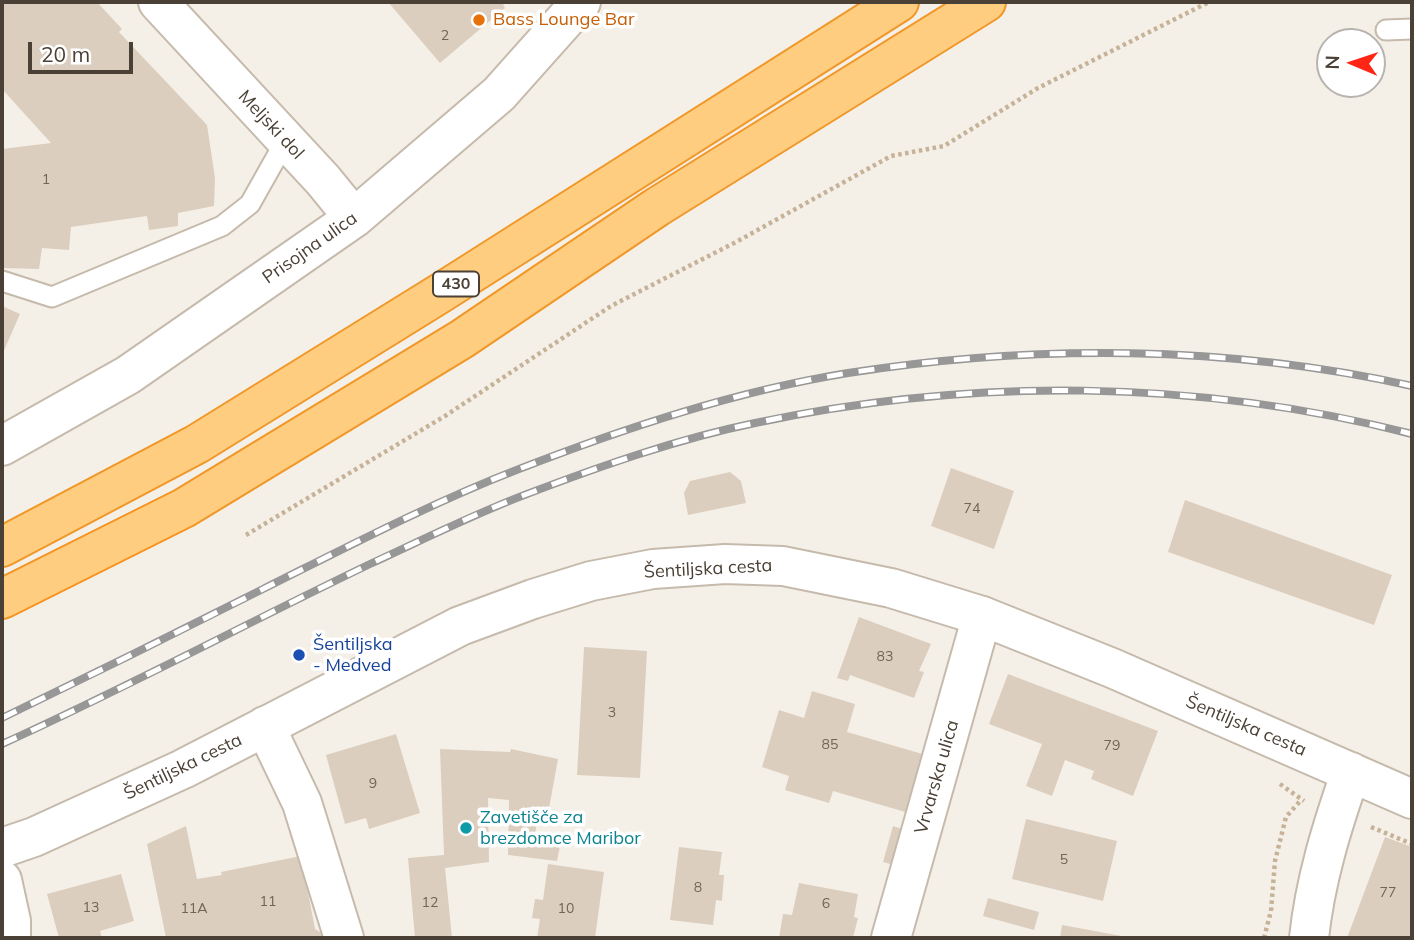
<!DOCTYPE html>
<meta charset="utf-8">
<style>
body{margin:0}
#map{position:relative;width:1414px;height:940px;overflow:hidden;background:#f5f0e7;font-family:Mulish,sans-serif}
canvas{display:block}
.frame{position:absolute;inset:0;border:4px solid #4a4035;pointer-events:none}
.north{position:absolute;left:1316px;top:28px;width:70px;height:70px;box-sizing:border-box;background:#fff;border:2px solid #b7b3ae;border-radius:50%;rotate:272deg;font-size:19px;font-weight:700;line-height:28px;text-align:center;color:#4a4035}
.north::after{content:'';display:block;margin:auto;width:24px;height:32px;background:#ff2615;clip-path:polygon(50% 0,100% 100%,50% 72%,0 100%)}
.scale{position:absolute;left:28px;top:42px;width:105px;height:32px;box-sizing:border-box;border:4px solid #4a4035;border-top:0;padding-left:9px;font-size:21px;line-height:24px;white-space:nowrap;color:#4a4035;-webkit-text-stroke:5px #fff;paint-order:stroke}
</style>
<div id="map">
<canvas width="1414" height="940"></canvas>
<div class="frame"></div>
<div class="north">N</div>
<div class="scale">20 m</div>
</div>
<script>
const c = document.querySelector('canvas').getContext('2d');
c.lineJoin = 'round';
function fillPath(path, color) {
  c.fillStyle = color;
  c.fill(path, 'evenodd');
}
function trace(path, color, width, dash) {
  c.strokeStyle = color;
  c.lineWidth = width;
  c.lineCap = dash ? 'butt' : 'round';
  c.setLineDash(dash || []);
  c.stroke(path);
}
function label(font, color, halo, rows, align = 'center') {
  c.font = font + ' Mulish,sans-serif';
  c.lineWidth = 7;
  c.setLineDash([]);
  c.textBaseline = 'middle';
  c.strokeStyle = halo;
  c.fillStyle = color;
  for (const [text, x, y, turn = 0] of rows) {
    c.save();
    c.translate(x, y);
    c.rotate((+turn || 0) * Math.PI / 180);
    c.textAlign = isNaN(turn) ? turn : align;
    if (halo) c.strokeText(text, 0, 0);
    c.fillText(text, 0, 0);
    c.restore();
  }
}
const building = new Path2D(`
 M 2,2 L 97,2 L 122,29 L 119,32 L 207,125 L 215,178 L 214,206 L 178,213 L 178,226 L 149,230 L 147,216 L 71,227 L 69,250 L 42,248 L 39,269 L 2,268 L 2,149 L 51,143 L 2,89 Z
 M 388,2 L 508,2 L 503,5 L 505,8 L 440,63 Z
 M 2,306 L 20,314 L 2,355 Z
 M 951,468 L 1014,491 L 994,549 L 931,526 Z
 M 730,472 L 741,481 L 746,503 L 688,515 L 684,493 L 690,481 Z
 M 1185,500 L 1392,575 L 1374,625 L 1168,552 Z
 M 859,617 L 931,644 L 919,671 L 924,672 L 914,698 L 850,675 L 848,681 L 837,678 Z
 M 584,647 L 647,651 L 640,778 L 577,775 Z
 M 1008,674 L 1158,731 L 1133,796 L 1091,779 L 1094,771 L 1065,760 L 1052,796 L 1026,786 L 1042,744 L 989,724 Z
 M 812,691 L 855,704 L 847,732 L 936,758 L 919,816 L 833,791 L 829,803 L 785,790 L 789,776 L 762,767 L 779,710 L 804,718 Z
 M 396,734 L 420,813 L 369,829 L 366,818 L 345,824 L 326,755 Z
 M 440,749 L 510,752 L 511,749 L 558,759 L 546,825 L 537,824 L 534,837 L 561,841 L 557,861 L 508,855 L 509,800 L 488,798 L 489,862 L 445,868 L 452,938 L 415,938 L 408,858 L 444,855 Z
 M 1026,819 L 1117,841 L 1103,901 L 1012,879 Z
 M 186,826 L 197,879 L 222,875 L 221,872 L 301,856 L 315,929 L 330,938 L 166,938 L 147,844 Z
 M 893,826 L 911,832 L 901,867 L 883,862 Z
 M 1385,837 L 1412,847 L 1412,938 L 1347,938 Z
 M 679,847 L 722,852 L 719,875 L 724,875 L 722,901 L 716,900 L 713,925 L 670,920 Z
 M 548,864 L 604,872 L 595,938 L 537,938 L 540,919 L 532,918 L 535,899 L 543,900 Z
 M 121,874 L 134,921 L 100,931 L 102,938 L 59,938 L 47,894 Z
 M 799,883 L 858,894 L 854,917 L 858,918 L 853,938 L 779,938 L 783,914 L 792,915 Z
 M 988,898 L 1039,912 L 1034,930 L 983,916 Z
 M 1062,925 L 1127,937 L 1127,938 L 1060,938 Z`);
const path = new Path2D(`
 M 246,535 L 445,416 L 611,306 L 736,242 L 891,156 L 944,146 L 1038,88 L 1209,2
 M 1280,784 L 1304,801
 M 1371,827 L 1412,844
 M 1264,938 L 1271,911 L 1275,861 L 1286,817 L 1301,800`);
const service = new Path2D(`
 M 1386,30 L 1412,29
 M 2,281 L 52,297 L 222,226 L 250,204 L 286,140`);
const minor = new Path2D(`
 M 158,2 L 323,180 L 354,218
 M 2,446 L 128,375 L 354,218 L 499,94 L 581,2
 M 265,726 L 302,803 L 344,938
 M 891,938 L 982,616
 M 1309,938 C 1315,881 1332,826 1351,772`);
const tertiary = new Path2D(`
 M 2,848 L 34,837 L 183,769 L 460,626 L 533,599 L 591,581 L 653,569 L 725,564 L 783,566 L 891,588 L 982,616 L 1112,668 L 1412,799
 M 2,880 L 11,921 L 11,938`);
const trunk = new Path2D(`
 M 2,547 L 197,444 L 439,294 L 899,2
 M 2,599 L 184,508 L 462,339 L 657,207 L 986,2`);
const rail = new Path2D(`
 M 2,718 C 89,676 176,633 263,589 C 347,547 431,503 519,469 C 625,428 736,391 848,373 C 1034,344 1228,345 1412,386
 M 2,744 C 126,688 247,623 370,564 C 422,540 474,514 527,494 C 601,466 677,439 755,423 C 972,377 1197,379 1412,434`);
const markers = [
 [479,20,7,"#e8710a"],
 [299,655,7,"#1a4fb4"],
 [466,828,7,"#0f9aa8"]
];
const numberNames = [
 ["2",445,36],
 ["1",46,180],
 ["74",972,509],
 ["83",885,657],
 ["3",612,713],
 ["85",830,745],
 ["79",1112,746],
 ["9",373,784],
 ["5",1064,860],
 ["8",698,888],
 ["77",1388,893],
 ["11",268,902],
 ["12",430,903],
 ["6",826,904],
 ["13",91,908],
 ["11A",194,909],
 ["10",566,909]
];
const shields = [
 [456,284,46]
];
const shieldNames = [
 ["430",456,284]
];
const foodNames = [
 ["Bass Lounge Bar",493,20]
];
const streetNames = [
 ["Meljski dol",271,125,47],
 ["Prisojna ulica",310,248,-35],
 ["Šentiljska cesta",708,569,-3],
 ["Šentiljska cesta",1246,726,23],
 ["Šentiljska cesta",183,767,-26],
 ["Vrvarska ulica",937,777,-74]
];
const transitNames = [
 ["Šentiljska",313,645],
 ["- Medved",313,666]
];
const cultureNames = [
 ["Zavetišče za",480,818],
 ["brezdomce Maribor",480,839]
];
fillPath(building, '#dccebe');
trace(service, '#c5baab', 23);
trace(minor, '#c5baab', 42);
trace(tertiary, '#c5baab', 42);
trace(trunk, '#f09727', 42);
trace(path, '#c6b298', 4.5, [3.5, 3.5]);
trace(service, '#fff', 19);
trace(minor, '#fff', 38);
trace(tertiary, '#fff', 38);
trace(trunk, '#ffcd80', 38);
trace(rail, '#979797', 8);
trace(rail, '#fff', 5, [16]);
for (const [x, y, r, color] of markers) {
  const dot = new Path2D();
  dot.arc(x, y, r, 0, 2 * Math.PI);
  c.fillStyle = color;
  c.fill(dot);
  trace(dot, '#fff', 2.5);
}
label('14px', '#6e6457', null, numberNames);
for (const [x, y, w] of shields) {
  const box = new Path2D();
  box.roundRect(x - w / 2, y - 12.5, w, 25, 5);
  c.fillStyle = '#fff';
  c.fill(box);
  trace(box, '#4a4035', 2);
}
label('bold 16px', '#4a4035', null, shieldNames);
label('18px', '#c56008', '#fff', foodNames, 'left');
label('18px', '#4a4035', '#fff', streetNames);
label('18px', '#164399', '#fff', transitNames, 'left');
label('18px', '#0d838f', '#fff', cultureNames, 'left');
</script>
